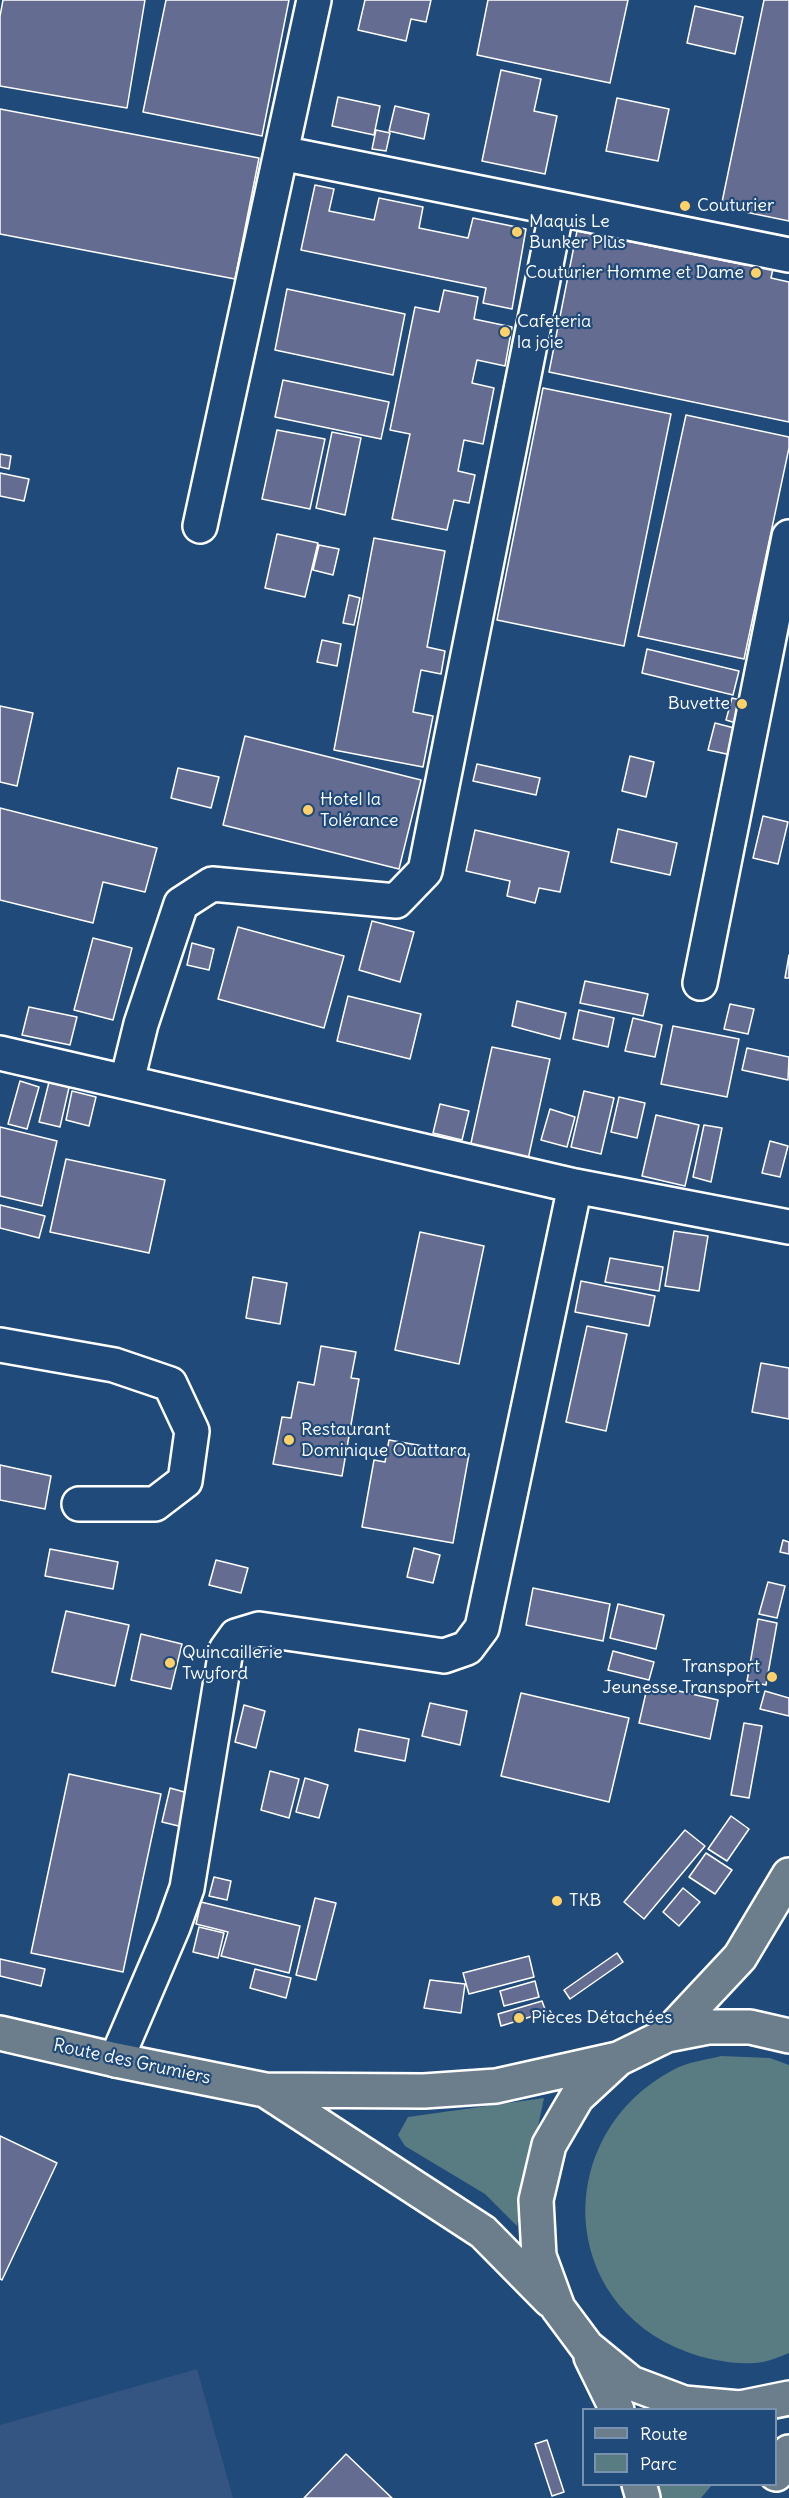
<!DOCTYPE html>
<meta charset="utf-8">
<style>
body{margin:0}
#map{position:relative;width:789px;height:2498px;overflow:hidden;background:#1f4a7a;font-family:Delius,sans-serif}
canvas{display:block}
.legend{position:absolute;left:582px;top:2408px;width:195px;height:78px;box-sizing:border-box;background:#1f4a7a;border:2px solid #7992af;margin:0;padding:8px 10px;list-style:none;font-size:18px;color:#fff}
.legend li{display:flex;align-items:center;gap:12px;height:30px}
.legend b{width:30px;border:2px solid #7992af}
</style>
<div id="map">
<canvas width="789" height="2498"></canvas>
<ul class="legend">
<li><b style="height:8px;background:#6c7d8c"></b>Route</li>
<li><b style="height:16px;background:#597c82"></b>Parc</li>
</ul>
</div>
<script>
const c = document.querySelector('canvas').getContext('2d');
c.lineJoin = 'round';
function fillPath(path, color) {
  c.fillStyle = color;
  c.fill(path, 'evenodd');
}
function trace(path, color, width, dash) {
  c.strokeStyle = color;
  c.lineWidth = width;
  c.lineCap = dash ? 'butt' : 'round';
  c.setLineDash(dash || []);
  c.stroke(path);
}
function label(font, color, halo, rows, align = 'center') {
  c.font = font + ' Delius,sans-serif';
  c.lineWidth = 4.5;
  c.setLineDash([]);
  c.textBaseline = 'middle';
  c.strokeStyle = halo;
  c.fillStyle = color;
  for (const [text, x, y, turn = 0] of rows) {
    c.save();
    c.translate(x, y);
    c.rotate((+turn || 0) * Math.PI / 180);
    c.textAlign = isNaN(turn) ? turn : align;
    if (halo) c.strokeText(text, 0, 0);
    c.fillText(text, 0, 0);
    c.restore();
  }
}
const built = new Path2D(`
 M 197,2369 L 233,2498 L 0,2498 L 0,2425 Z`);
const green = new Path2D(`
 M 721,2056 L 770,2058 L 789,2065 L 789,2353 C 781,2356 772,2360 763,2362 C 740,2366 708,2360 687,2352 C 556,2303 552,2134 673,2070 C 687,2062 706,2060 721,2056 Z
 M 544,2098 L 517,2226 L 485,2194 L 405,2146 L 398,2135 L 408,2117 Z
 M 652,2485 L 712,2485 L 701,2498 L 655,2498 Z`);
const building = new Path2D(`
 M 3,0 L 145,0 L 127,108 L 0,86 L 0,16 Z
 M 166,0 L 289,0 L 262,136 L 143,112 Z
 M 365,0 L 431,0 L 426,22 L 411,19 L 406,41 L 358,30 Z
 M 488,0 L 628,0 L 610,83 L 477,55 Z
 M 764,0 L 789,0 L 789,221 L 721,207 Z
 M 695,6 L 743,17 L 735,54 L 687,43 Z
 M 501,70 L 541,79 L 534,111 L 557,116 L 545,174 L 482,161 Z
 M 338,97 L 380,106 L 374,135 L 332,126 Z
 M 617,98 L 669,109 L 658,161 L 606,151 Z
 M 395,106 L 429,114 L 424,139 L 389,131 Z
 M 0,109 L 259,158 L 235,279 L 0,234 Z
 M 376,130 L 390,133 L 386,151 L 372,149 Z
 M 315,185 L 334,189 L 329,211 L 374,220 L 379,198 L 423,207 L 419,228 L 468,238 L 473,218 L 526,229 L 512,309 L 483,303 L 486,288 L 301,250 Z
 M 577,231 L 745,265 L 747,258 L 774,264 L 771,278 L 789,282 L 789,422 L 549,372 Z
 M 287,289 L 405,314 L 393,375 L 275,350 Z
 M 444,290 L 478,297 L 474,319 L 512,327 L 505,366 L 477,360 L 472,383 L 494,388 L 483,444 L 464,440 L 458,471 L 475,475 L 469,503 L 454,500 L 447,530 L 392,519 L 410,434 L 390,430 L 415,307 L 439,312 Z
 M 283,380 L 389,402 L 381,439 L 275,417 Z
 M 543,388 L 671,414 L 624,646 L 497,620 Z
 M 686,415 L 789,437 L 789,448 L 744,659 L 638,636 Z
 M 277,430 L 325,439 L 310,509 L 262,499 Z
 M 332,432 L 361,438 L 345,515 L 316,508 Z
 M 0,454 L 11,456 L 9,469 L 0,467 Z
 M 0,473 L 29,479 L 24,501 L 0,496 Z
 M 277,534 L 318,543 L 305,597 L 265,588 Z
 M 374,538 L 445,551 L 427,647 L 445,651 L 441,674 L 421,670 L 413,712 L 433,716 L 423,767 L 334,750 Z
 M 319,545 L 339,549 L 333,575 L 313,570 Z
 M 349,595 L 360,598 L 354,625 L 343,623 Z
 M 322,640 L 341,644 L 337,666 L 317,662 Z
 M 647,649 L 739,671 L 733,695 L 642,673 Z
 M 732,698 L 744,701 L 739,724 L 726,720 Z
 M 0,706 L 33,713 L 17,786 L 0,782 Z
 M 715,723 L 738,729 L 731,755 L 708,750 Z
 M 245,736 L 421,780 L 399,869 L 223,825 Z
 M 630,756 L 654,762 L 646,797 L 622,791 Z
 M 477,764 L 540,778 L 536,795 L 473,781 Z
 M 178,768 L 219,777 L 211,808 L 171,798 Z
 M 0,808 L 157,848 L 145,892 L 103,882 L 93,923 L 0,900 Z
 M 763,816 L 788,822 L 778,864 L 753,858 Z
 M 618,829 L 677,843 L 670,875 L 611,862 Z
 M 475,830 L 569,852 L 560,892 L 539,888 L 535,903 L 507,896 L 510,881 L 466,871 Z
 M 372,921 L 414,932 L 400,982 L 359,970 Z
 M 238,927 L 344,956 L 324,1028 L 218,999 Z
 M 93,938 L 132,948 L 113,1020 L 74,1010 Z
 M 192,943 L 214,949 L 209,970 L 187,965 Z
 M 789,955 L 789,978 L 785,978 Z
 M 585,981 L 648,994 L 643,1016 L 580,1003 Z
 M 348,996 L 421,1014 L 410,1059 L 337,1041 Z
 M 517,1001 L 566,1013 L 560,1039 L 512,1026 Z
 M 730,1004 L 754,1009 L 748,1034 L 724,1029 Z
 M 29,1007 L 77,1017 L 70,1045 L 22,1035 Z
 M 579,1010 L 614,1018 L 608,1047 L 573,1039 Z
 M 633,1018 L 662,1025 L 655,1057 L 625,1051 Z
 M 673,1026 L 739,1039 L 727,1097 L 661,1084 Z
 M 492,1047 L 550,1059 L 527,1164 L 469,1152 Z
 M 747,1048 L 789,1057 L 788,1080 L 742,1070 Z
 M 51,1074 L 71,1079 L 60,1127 L 39,1122 Z
 M 20,1081 L 39,1087 L 27,1129 L 8,1124 Z
 M 72,1091 L 96,1097 L 89,1126 L 66,1120 Z
 M 584,1091 L 614,1098 L 601,1154 L 571,1147 Z
 M 619,1097 L 645,1103 L 637,1138 L 611,1132 Z
 M 440,1104 L 469,1111 L 462,1140 L 433,1133 Z
 M 550,1109 L 575,1117 L 567,1147 L 541,1140 Z
 M 656,1115 L 699,1125 L 685,1186 L 642,1176 Z
 M 704,1125 L 722,1128 L 711,1182 L 693,1177 Z
 M 0,1127 L 57,1141 L 42,1206 L 0,1196 Z
 M 770,1141 L 788,1146 L 780,1177 L 762,1173 Z
 M 66,1159 L 165,1180 L 149,1253 L 50,1232 Z
 M 0,1205 L 45,1216 L 39,1238 L 0,1228 Z
 M 674,1231 L 708,1236 L 699,1291 L 665,1286 Z
 M 420,1232 L 484,1246 L 459,1364 L 395,1350 Z
 M 610,1258 L 663,1267 L 659,1291 L 605,1282 Z
 M 253,1277 L 287,1283 L 280,1324 L 246,1318 Z
 M 581,1281 L 655,1296 L 649,1326 L 575,1312 Z
 M 587,1326 L 627,1334 L 606,1431 L 566,1422 Z
 M 321,1346 L 356,1352 L 351,1378 L 359,1379 L 342,1476 L 273,1464 L 282,1417 L 291,1418 L 298,1382 L 314,1385 Z
 M 761,1363 L 789,1368 L 789,1419 L 752,1412 Z
 M 389,1440 L 469,1454 L 453,1543 L 362,1527 L 374,1460 L 385,1462 Z
 M 0,1465 L 51,1476 L 45,1509 L 0,1500 Z
 M 783,1540 L 789,1542 L 789,1554 L 780,1552 Z
 M 414,1548 L 440,1555 L 433,1583 L 407,1577 Z
 M 50,1549 L 118,1562 L 113,1589 L 45,1576 Z
 M 216,1560 L 248,1568 L 241,1593 L 209,1585 Z
 M 768,1582 L 785,1586 L 777,1618 L 759,1614 Z
 M 533,1588 L 610,1604 L 603,1641 L 526,1625 Z
 M 618,1604 L 664,1615 L 656,1649 L 610,1638 Z
 M 66,1611 L 129,1625 L 115,1686 L 52,1672 Z
 M 758,1619 L 777,1623 L 766,1685 L 747,1681 Z
 M 141,1634 L 182,1644 L 171,1689 L 131,1680 Z
 M 613,1651 L 654,1662 L 649,1680 L 608,1670 Z
 M 648,1684 L 718,1700 L 710,1739 L 639,1723 Z
 M 765,1691 L 789,1698 L 789,1716 L 760,1709 Z
 M 521,1693 L 629,1718 L 609,1802 L 501,1776 Z
 M 430,1703 L 467,1711 L 460,1745 L 422,1736 Z
 M 244,1705 L 265,1711 L 256,1748 L 235,1742 Z
 M 744,1723 L 762,1726 L 749,1798 L 731,1795 Z
 M 359,1729 L 409,1739 L 405,1761 L 355,1751 Z
 M 270,1771 L 299,1779 L 289,1818 L 261,1810 Z
 M 69,1774 L 161,1794 L 123,1972 L 31,1953 Z
 M 305,1778 L 328,1785 L 319,1818 L 296,1812 Z
 M 170,1788 L 195,1795 L 187,1828 L 162,1822 Z
 M 731,1816 L 749,1829 L 727,1861 L 708,1849 Z
 M 685,1830 L 705,1846 L 644,1919 L 624,1902 Z
 M 706,1853 L 732,1870 L 715,1894 L 689,1877 Z
 M 214,1877 L 231,1881 L 227,1900 L 209,1896 Z
 M 683,1888 L 700,1902 L 679,1926 L 663,1912 Z
 M 315,1898 L 336,1903 L 316,1980 L 296,1975 Z
 M 201,1902 L 300,1926 L 289,1973 L 221,1956 L 228,1932 L 196,1924 Z
 M 199,1927 L 224,1933 L 218,1958 L 193,1952 Z
 M 617,1953 L 623,1962 L 570,1999 L 564,1990 Z
 M 529,1956 L 534,1977 L 469,1994 L 463,1973 Z
 M 0,1959 L 45,1969 L 41,1986 L 0,1976 Z
 M 255,1969 L 291,1978 L 286,1998 L 250,1988 Z
 M 430,1980 L 465,1984 L 461,2013 L 424,2008 Z
 M 535,1981 L 539,1997 L 504,2006 L 500,1991 Z
 M 542,2001 L 546,2012 L 501,2026 L 498,2014 Z
 M 0,2136 L 57,2163 L 2,2280 L 0,2279 Z
 M 547,2440 L 564,2492 L 552,2496 L 535,2444 Z
 M 346,2454 L 392,2498 L 304,2498 Z`);
const minor = new Path2D(`
 M 281,153 L 789,255
 M 200,526 L 314,0
 M 700,983 L 789,537
 M 0,1053 L 575,1186 L 789,1227
 M 127,1081 L 141,1024 L 181,904 L 212,884 L 396,901 L 425,871 L 557,209
 M 0,1345 L 114,1365 L 170,1384 L 192,1431 L 185,1481 L 155,1504 L 79,1504
 M 116,2060 L 173,1927 L 187,1888 L 226,1650 L 236,1636 L 259,1629 L 444,1656 L 467,1648 L 482,1628 L 575,1186`);
const major = new Path2D(`
 M 0,2033 L 116,2060 L 265,2090 L 424,2091 L 496,2086 L 617,2059
 M 667,2035 L 740,1957 L 789,1875
 M 789,2036 L 750,2027 L 708,2027 L 667,2035 L 618,2059 L 577,2097 L 549,2145 L 536,2200 L 539,2256 L 558,2308 L 587,2347 L 631,2383 L 684,2403 L 740,2408 L 789,2398
 M 265,2090 L 483,2232 L 550,2300
 M 591,2357 L 617,2410
 M 776,2474 L 789,2452
 M 639,2484 L 643,2498`);
const markers = [
 [685,206,6,"#ffd166"],
 [517,232,6,"#ffd166"],
 [756,273,6,"#ffd166"],
 [505,332,6,"#ffd166"],
 [742,704,6,"#ffd166"],
 [308,810,6,"#ffd166"],
 [289,1440,6,"#ffd166"],
 [170,1663,6,"#ffd166"],
 [772,1677,6,"#ffd166"],
 [557,1901,6,"#ffd166"],
 [519,2018,6,"#ffd166"]
];
const poiNames = [
 ["Couturier",697,206],
 ["Maquis Le",529,222],
 ["Bunker Plus",529,243],
 ["Couturier Homme et Dame",744,273,"right"],
 ["Cafeteria",517,322],
 ["la joie",517,343],
 ["Buvette",730,704,"right"],
 ["Hotel la",320,800],
 ["Tolérance",320,821],
 ["Restaurant",301,1430],
 ["Dominique Ouattara",301,1451],
 ["Quincaillerie",182,1653],
 ["Twyford",182,1674],
 ["Transport",760,1667,"right"],
 ["Jeunesse Transport",760,1688,"right"],
 ["TKB",569,1901],
 ["Pièces Détachées",531,2018]
];
const streetNames = [
 ["Route des Grumiers",132,2062,12]
];
fillPath(built, '#345481');
fillPath(green, '#597c82');
fillPath(building, '#646c91');
trace(building, '#fff', 1.5);
trace(minor, '#fff', 38);
trace(major, '#fff', 38);
trace(minor, '#1f4a7a', 33);
trace(major, '#6c7d8c', 33);
for (const [x, y, r, color] of markers) {
  const dot = new Path2D();
  dot.arc(x, y, r, 0, 2 * Math.PI);
  c.fillStyle = color;
  c.fill(dot);
  trace(dot, '#1f4a7a', 2);
}
label('18px', '#fff', '#1f4a7a', poiNames, 'left');
label('18px', '#fff', '#1f4a7a', streetNames);
</script>
